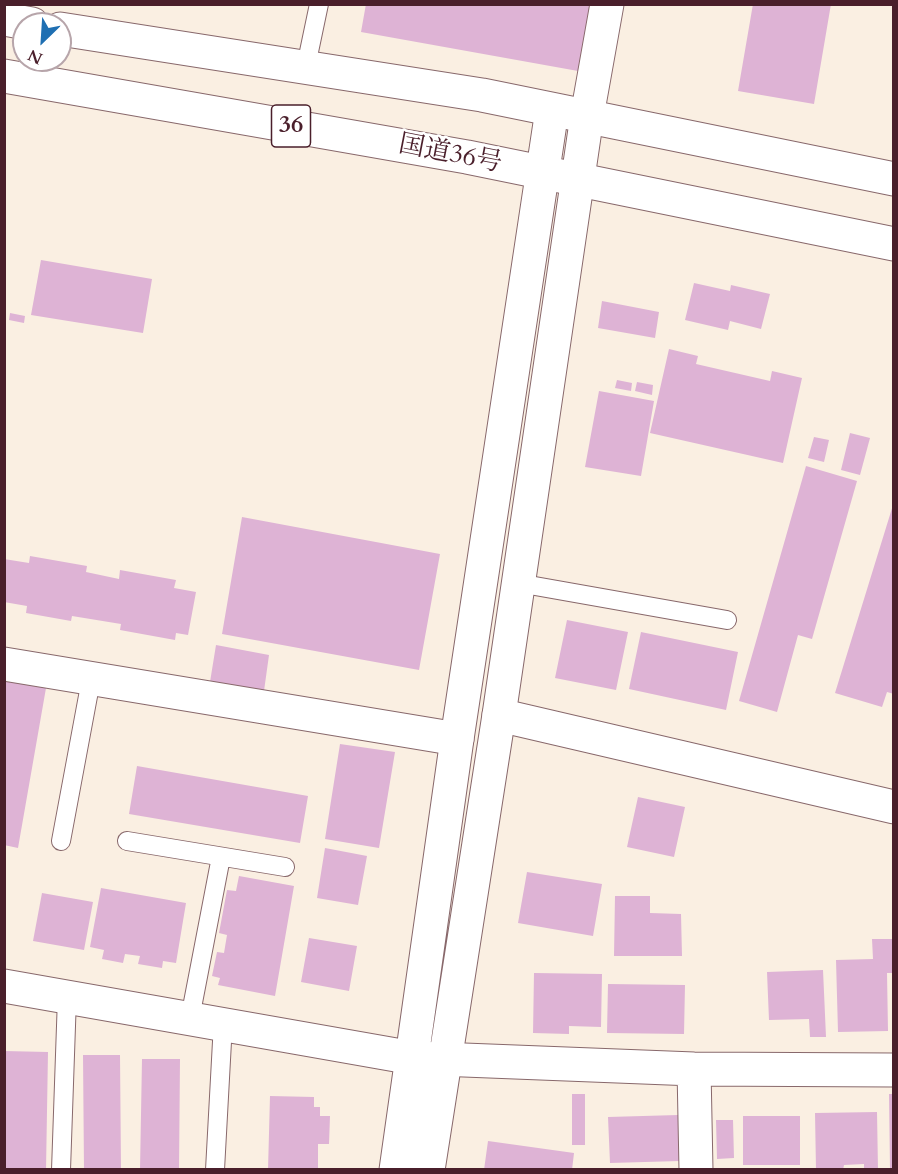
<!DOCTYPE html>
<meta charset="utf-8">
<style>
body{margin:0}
#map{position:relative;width:898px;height:1174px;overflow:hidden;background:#faefe2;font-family:Cardo,serif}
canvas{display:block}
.frame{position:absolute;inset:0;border:6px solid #4a1f2b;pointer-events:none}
.north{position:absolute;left:12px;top:12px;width:60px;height:60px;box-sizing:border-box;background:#fff;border:2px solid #b7a5aa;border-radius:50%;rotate:205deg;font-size:16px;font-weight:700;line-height:24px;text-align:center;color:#4a1f2b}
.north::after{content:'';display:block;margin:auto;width:21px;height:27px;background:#1f6fb2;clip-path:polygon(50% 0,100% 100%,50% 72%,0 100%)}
</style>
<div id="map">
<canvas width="898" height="1174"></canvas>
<div class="frame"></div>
<div class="north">N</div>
</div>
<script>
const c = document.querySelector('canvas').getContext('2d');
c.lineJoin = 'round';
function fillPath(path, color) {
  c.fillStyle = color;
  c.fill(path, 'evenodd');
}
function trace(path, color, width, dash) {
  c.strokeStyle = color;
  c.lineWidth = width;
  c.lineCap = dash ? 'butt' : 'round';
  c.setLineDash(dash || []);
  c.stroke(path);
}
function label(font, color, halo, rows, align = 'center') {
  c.font = font + ' Cardo,"Noto Serif JP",serif';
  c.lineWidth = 5;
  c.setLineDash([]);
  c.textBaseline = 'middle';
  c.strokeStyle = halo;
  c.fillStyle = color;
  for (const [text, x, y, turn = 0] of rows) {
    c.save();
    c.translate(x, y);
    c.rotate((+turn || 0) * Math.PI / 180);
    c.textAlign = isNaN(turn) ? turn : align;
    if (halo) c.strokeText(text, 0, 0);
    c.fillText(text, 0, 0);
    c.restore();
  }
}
const building = new Path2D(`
 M 366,4 L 590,4 L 578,71 L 361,32 Z
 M 753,4 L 831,4 L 814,104 L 738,91 Z
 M 41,260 L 152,279 L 143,333 L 31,315 Z
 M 694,283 L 730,291 L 731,285 L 770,294 L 761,329 L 730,321 L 728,330 L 685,320 Z
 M 602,301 L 659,312 L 655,338 L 598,328 Z
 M 10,313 L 25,316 L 24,323 L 9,320 Z
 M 669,349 L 698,356 L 696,364 L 770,381 L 772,371 L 802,378 L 783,463 L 650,433 Z
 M 617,380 L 632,383 L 631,391 L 615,388 Z
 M 637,382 L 653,385 L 652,395 L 635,391 Z
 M 599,391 L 654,401 L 641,476 L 585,467 Z
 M 850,433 L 870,438 L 860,475 L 841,470 Z
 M 814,437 L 829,440 L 824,462 L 808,458 Z
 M 806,466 L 857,481 L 812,639 L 798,635 L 777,712 L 739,701 Z
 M 893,505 L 894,694 L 887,692 L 882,707 L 835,693 Z
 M 242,517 L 440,554 L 419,670 L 222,634 Z
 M 30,556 L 87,566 L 86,572 L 119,579 L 120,570 L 176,580 L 174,588 L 196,592 L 188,635 L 176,633 L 175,640 L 120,630 L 121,624 L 72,616 L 71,621 L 26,613 L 27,606 L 4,602 L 4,559 L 29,563 Z
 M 567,620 L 628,632 L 616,690 L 555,678 Z
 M 641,632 L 738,652 L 726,710 L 629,689 Z
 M 216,645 L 269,655 L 264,691 L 210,682 Z
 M 4,681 L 46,688 L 18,848 L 4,845 Z
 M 340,744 L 395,752 L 379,848 L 325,839 Z
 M 137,766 L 308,796 L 300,843 L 129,814 Z
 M 638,797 L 685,807 L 674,857 L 627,847 Z
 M 325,848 L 367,856 L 358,905 L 317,898 Z
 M 527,872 L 602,884 L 593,936 L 518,923 Z
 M 239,876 L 294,886 L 275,996 L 218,985 L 220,978 L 212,976 L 217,952 L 224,953 L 227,935 L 219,933 L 227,890 L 236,891 Z
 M 101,888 L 186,903 L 176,963 L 163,961 L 162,968 L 138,964 L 140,956 L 125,954 L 123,963 L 102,959 L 104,950 L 90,947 Z
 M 42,893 L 93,902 L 84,950 L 33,941 Z
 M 615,896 L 650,896 L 650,913 L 681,914 L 682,956 L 614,956 Z
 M 309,938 L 357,946 L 349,991 L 301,982 Z
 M 872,939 L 894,939 L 894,973 L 887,973 L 888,1031 L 838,1032 L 836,960 L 873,959 Z
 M 823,970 L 826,1037 L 810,1037 L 809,1019 L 769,1020 L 767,972 Z
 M 534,973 L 602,974 L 601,1027 L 569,1026 L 569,1034 L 533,1033 Z
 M 608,984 L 685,985 L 684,1034 L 607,1033 Z
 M 4,1051 L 48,1052 L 46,1170 L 4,1170 Z
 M 83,1055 L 120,1055 L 121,1170 L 84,1170 Z
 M 142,1059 L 180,1059 L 179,1170 L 140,1170 Z
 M 572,1094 L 585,1094 L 585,1145 L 572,1145 Z
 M 889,1094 L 894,1094 L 894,1170 L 890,1170 Z
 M 270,1096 L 314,1097 L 314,1107 L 320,1107 L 320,1116 L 330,1116 L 329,1144 L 318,1144 L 318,1170 L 268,1170 Z
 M 877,1112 L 878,1170 L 864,1170 L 864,1164 L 844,1165 L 843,1170 L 816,1170 L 815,1113 Z
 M 678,1115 L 680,1161 L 610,1163 L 608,1117 Z
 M 743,1116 L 800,1116 L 800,1165 L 743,1165 Z
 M 716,1120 L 733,1120 L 734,1158 L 717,1159 Z
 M 488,1141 L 574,1153 L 572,1170 L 484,1170 Z`);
const service = new Path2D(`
 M 306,66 L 319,4
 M 518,583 L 727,620
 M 61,841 L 91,680
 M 127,841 L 285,867
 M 190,1018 L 221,857
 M 61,1170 L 67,997
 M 215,1170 L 223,1023`);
const minor = new Path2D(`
 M 587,116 L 607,4
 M 4,664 L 457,739
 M 499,715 L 894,807
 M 4,986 L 413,1058 L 694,1069 L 894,1070
 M 694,1069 L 696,1170`);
const tertiary = new Path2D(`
 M 396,1170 L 457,739 L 552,110
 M 428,1170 L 499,715 L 587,116`);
const trunk = new Path2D(`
 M 4,19 L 32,24
 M 60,29 L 482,95 L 894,179
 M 4,76 L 467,157 L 894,244`);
const shields = [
 [291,126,39]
];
const shieldNames = [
 ["36",291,126]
];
const streetNames = [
 ["国道36号",450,155,11]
];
fillPath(building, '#deb3d5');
trace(service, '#88686b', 20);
trace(minor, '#88686b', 35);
trace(tertiary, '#88686b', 35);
trace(trunk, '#88686b', 35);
trace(service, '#fff', 18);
trace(minor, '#fff', 33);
trace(tertiary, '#fff', 33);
trace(trunk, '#fff', 33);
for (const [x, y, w] of shields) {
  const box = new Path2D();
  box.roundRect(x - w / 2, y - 21, w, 42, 4.5);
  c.fillStyle = '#fff';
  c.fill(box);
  trace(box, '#4a1f2b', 1.5);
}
label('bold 24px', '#4a1f2b', null, shieldNames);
label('26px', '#4a1f2b', '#fff', streetNames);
</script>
